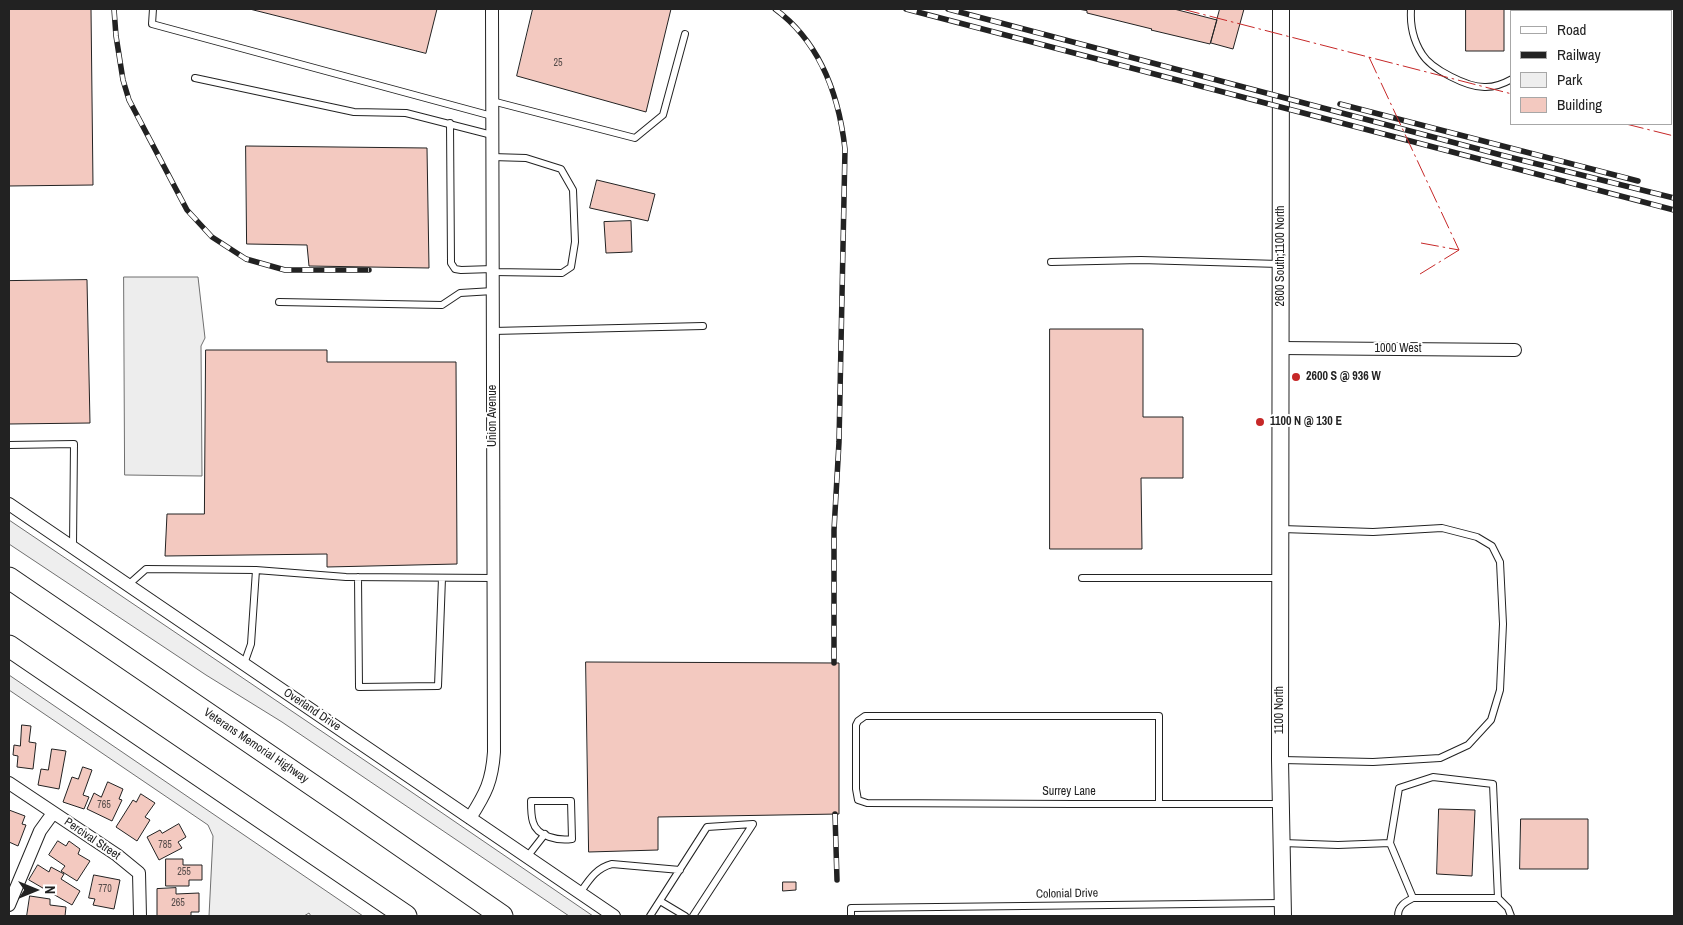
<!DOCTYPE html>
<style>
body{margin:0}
#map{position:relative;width:1683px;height:925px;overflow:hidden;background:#fff;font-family:"Archivo Narrow",sans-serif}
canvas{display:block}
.frame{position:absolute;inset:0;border:10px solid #222;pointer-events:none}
.legend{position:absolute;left:1510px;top:10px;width:162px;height:115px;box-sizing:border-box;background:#fff;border:1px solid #a7a7a7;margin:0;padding:6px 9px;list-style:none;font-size:15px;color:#222}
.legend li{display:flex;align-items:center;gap:10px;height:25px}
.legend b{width:25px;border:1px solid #a7a7a7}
.north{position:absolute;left:10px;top:865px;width:50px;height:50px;-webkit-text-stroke:4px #fff;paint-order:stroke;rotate:90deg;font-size:14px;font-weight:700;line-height:20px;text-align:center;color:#222}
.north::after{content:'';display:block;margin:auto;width:18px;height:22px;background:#222;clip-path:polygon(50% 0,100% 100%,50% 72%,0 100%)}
</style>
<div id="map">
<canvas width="1683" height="925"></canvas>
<div class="frame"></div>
<ul class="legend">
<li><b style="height:6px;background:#fff"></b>Road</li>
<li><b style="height:6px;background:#222"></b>Railway</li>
<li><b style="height:14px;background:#eee"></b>Park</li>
<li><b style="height:14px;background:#f3c9c0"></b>Building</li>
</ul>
<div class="north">N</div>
</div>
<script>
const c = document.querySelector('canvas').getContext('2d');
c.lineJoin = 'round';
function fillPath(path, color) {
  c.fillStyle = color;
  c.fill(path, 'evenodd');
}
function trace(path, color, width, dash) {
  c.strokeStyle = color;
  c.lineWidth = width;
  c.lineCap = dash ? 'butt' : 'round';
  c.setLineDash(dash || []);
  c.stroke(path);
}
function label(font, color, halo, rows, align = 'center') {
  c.font = font + ' "Archivo Narrow",sans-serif';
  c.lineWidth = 4;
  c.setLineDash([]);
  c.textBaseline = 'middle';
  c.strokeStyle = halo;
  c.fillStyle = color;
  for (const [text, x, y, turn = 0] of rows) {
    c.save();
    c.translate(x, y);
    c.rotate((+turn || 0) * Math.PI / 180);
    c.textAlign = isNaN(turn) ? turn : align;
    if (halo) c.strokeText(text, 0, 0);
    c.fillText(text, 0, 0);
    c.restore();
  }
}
const green = new Path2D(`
 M 9,520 L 410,791 L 593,916 L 569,916 L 282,722 L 206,675 L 9,544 Z
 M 9,675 L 363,916 L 311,916 L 309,913 L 304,916 L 209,916 L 213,836 L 208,825 L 9,690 Z`);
const parking = new Path2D(`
 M 124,277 L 198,277 L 205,338 L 201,346 L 202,476 L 125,475 Z`);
const building = new Path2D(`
 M 9,9 L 91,9 L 93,185 L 9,186 Z
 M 250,9 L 437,9 L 426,53 Z
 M 533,9 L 671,9 L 646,112 L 517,76 Z
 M 1078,9 L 1174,9 L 1217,20 L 1210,44 L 1151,30 L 1152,29 L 1087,13 L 1087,11 Z
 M 1220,9 L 1244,9 L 1233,49 L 1211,43 Z
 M 1466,9 L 1504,9 L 1504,51 L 1466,51 Z
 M 246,146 L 427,148 L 429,268 L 309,266 L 307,245 L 247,244 Z
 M 597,180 L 655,194 L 648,221 L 590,208 Z
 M 631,221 L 632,252 L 606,253 L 604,222 Z
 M 87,280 L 90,423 L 9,424 L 9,281 Z
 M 1050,329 L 1143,329 L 1143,417 L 1183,417 L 1183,478 L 1141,478 L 1142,549 L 1050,549 Z
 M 206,350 L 327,350 L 327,362 L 456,362 L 457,564 L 327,567 L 327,554 L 165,556 L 167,514 L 204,514 Z
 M 586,662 L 839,663 L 839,814 L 658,817 L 658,850 L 589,852 Z
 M 22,725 L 31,726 L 29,742 L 36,743 L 33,769 L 17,767 L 18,756 L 13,755 L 14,745 L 20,746 Z
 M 52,749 L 66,751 L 59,789 L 38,785 L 41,769 L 48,770 Z
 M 83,767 L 92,770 L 83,795 L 89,797 L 84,809 L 63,802 L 72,777 L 78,779 Z
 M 108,782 L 123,789 L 119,799 L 122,800 L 112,821 L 87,809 L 94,793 L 101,797 Z
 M 141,794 L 155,803 L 145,817 L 150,820 L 137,841 L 116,827 L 133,800 L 136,802 Z
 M 1439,809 L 1475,810 L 1472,876 L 1437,874 Z
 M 9,810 L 25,816 L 22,824 L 26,825 L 18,846 L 9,842 Z
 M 1521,819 L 1588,819 L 1588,869 L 1520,869 Z
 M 179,824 L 186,837 L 178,842 L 182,848 L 159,860 L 147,837 L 160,830 L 162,833 Z
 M 58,841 L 66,846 L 69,841 L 80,849 L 78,854 L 90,861 L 77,881 L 61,871 L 65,866 L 49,855 Z
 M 166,859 L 183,859 L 183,865 L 202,865 L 202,880 L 189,880 L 189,886 L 166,886 Z
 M 38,865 L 49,872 L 51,867 L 64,874 L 61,879 L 80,891 L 72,905 L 29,880 Z
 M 94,875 L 120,880 L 114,909 L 93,905 L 95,899 L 89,898 Z
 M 783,882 L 796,882 L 796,890 L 783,891 Z
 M 176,888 L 176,894 L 199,893 L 199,912 L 191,912 L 191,916 L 157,916 L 157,889 Z
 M 30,896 L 50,899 L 50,905 L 66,907 L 65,916 L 27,916 Z`);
const service = new Path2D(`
 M 153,9 L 152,24 L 492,116
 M 1411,9 C 1410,25 1413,40 1422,54 C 1431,69 1468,88 1486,87 C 1495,87 1503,84 1512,79
 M 1544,9 L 1544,11
 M 195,78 L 354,112 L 406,113 L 492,135
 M 492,101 L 635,138 L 663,115 L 685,34
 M 450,123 L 451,263 L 455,269 L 461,270 L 493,269
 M 492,157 L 526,158 L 561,169 L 573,190 L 575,242 L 571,267 L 562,273 L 493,272
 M 1051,262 L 1141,260 L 1279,264
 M 279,302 L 442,305 L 460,293 L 493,291
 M 493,331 L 703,326
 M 9,445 L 74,444 L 73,546
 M 358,577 L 359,687 L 438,686 L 442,578
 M 1082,578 L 1279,578
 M 128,585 L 146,569 L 256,570 L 346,577 L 494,578
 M 244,664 L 251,644 L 256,570
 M 1282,760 L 1373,762 L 1440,758 L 1468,745 L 1491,720 L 1500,690 L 1503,624 L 1500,562 L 1492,546 L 1477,537 L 1442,528 L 1373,532 L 1282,529
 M 531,801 L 571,801 L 572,839 C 559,841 537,837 533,822 C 531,816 531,808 531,801 Z
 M 1159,804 L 1159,716 L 865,716 L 858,721 L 856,725 L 856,789 L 858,800 L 867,803 C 1005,804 1142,804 1280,804
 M 1283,843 L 1338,845 L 1390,843 L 1399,788 L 1433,777 L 1493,784 L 1498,898 L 1413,898 L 1390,843
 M 527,857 L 545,834
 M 580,893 C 589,880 596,868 612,864 L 680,870
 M 1498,898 L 1508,908 L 1511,916
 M 660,901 L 685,916
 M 650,916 L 707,827 L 753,824 L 693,916
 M 851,916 L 851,908 L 1281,903
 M 1398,916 C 1398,906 1405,902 1413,898`);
const minor = new Path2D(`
 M 1280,348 L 1515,350
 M 9,504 L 614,916
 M 9,783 L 117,855 L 139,873 L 140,916
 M 470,818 C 486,793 492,781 494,752 L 492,9
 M 9,905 L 40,831 L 53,813`);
const secondary = new Path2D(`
 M 1281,9 L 1280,760 L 1283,916`);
const motorway = new Path2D(`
 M 9,578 L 346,808 L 502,916
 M 9,646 L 406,916`);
const rail = new Path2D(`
 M 114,9 L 116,36 L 123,80 L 129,100 L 187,210 L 212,237 L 246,259 L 285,270 L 369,270
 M 775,9 C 820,42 839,96 845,149 L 839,442 L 834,530 L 834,663
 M 906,9 L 1674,210
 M 948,9 L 1501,155 L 1674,198
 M 1340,104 L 1638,181
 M 835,814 L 837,880`);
const power = new Path2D(`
 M 1182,9 L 1512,94
 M 1369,57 L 1459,250
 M 1626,124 L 1674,136
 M 1421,243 L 1459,250
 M 1420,274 L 1459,250`);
const markers = [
 [1296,377,5,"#c62828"],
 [1260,422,5,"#c62828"]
];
const numberNames = [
 ["25",558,63],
 ["765",104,805],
 ["785",165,845],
 ["255",184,872],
 ["770",105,889],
 ["265",178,903]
];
const streetNames = [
 ["2600 South;1100 North",1281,256,-90],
 ["1000 West",1398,349],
 ["Union Avenue",493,416,-90],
 ["Overland Drive",312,710,34],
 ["1100 North",1280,710,-90],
 ["Veterans Memorial Highway",256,746,34],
 ["Surrey Lane",1069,792],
 ["Percival Street",92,839,34],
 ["Colonial Drive",1067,894,-1]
];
const poiNames = [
 ["2600 S @ 936 W",1306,377],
 ["1100 N @ 130 E",1270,422]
];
fillPath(green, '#eee');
trace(green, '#6f6f6f', 1);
fillPath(parking, '#ededed');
trace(parking, '#6f6f6f', 1);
fillPath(building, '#f3c9c0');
trace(building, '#222', 1);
trace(service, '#222', 8);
trace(minor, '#222', 14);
trace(secondary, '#222', 18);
trace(motorway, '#222', 23);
trace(service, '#fff', 6);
trace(minor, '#fff', 12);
trace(secondary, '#fff', 16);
trace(motorway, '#fff', 21);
trace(rail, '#222', 5.5);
trace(rail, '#fff', 4, [11]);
trace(power, '#c62828', 1, [18, 4, 2.5, 4]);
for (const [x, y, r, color] of markers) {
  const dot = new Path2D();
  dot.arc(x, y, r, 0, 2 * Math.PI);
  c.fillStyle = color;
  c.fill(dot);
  trace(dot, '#fff', 2);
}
label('10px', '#564c4a', null, numberNames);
label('12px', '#222', '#fff', streetNames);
label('bold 12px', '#222', '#fff', poiNames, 'left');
</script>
